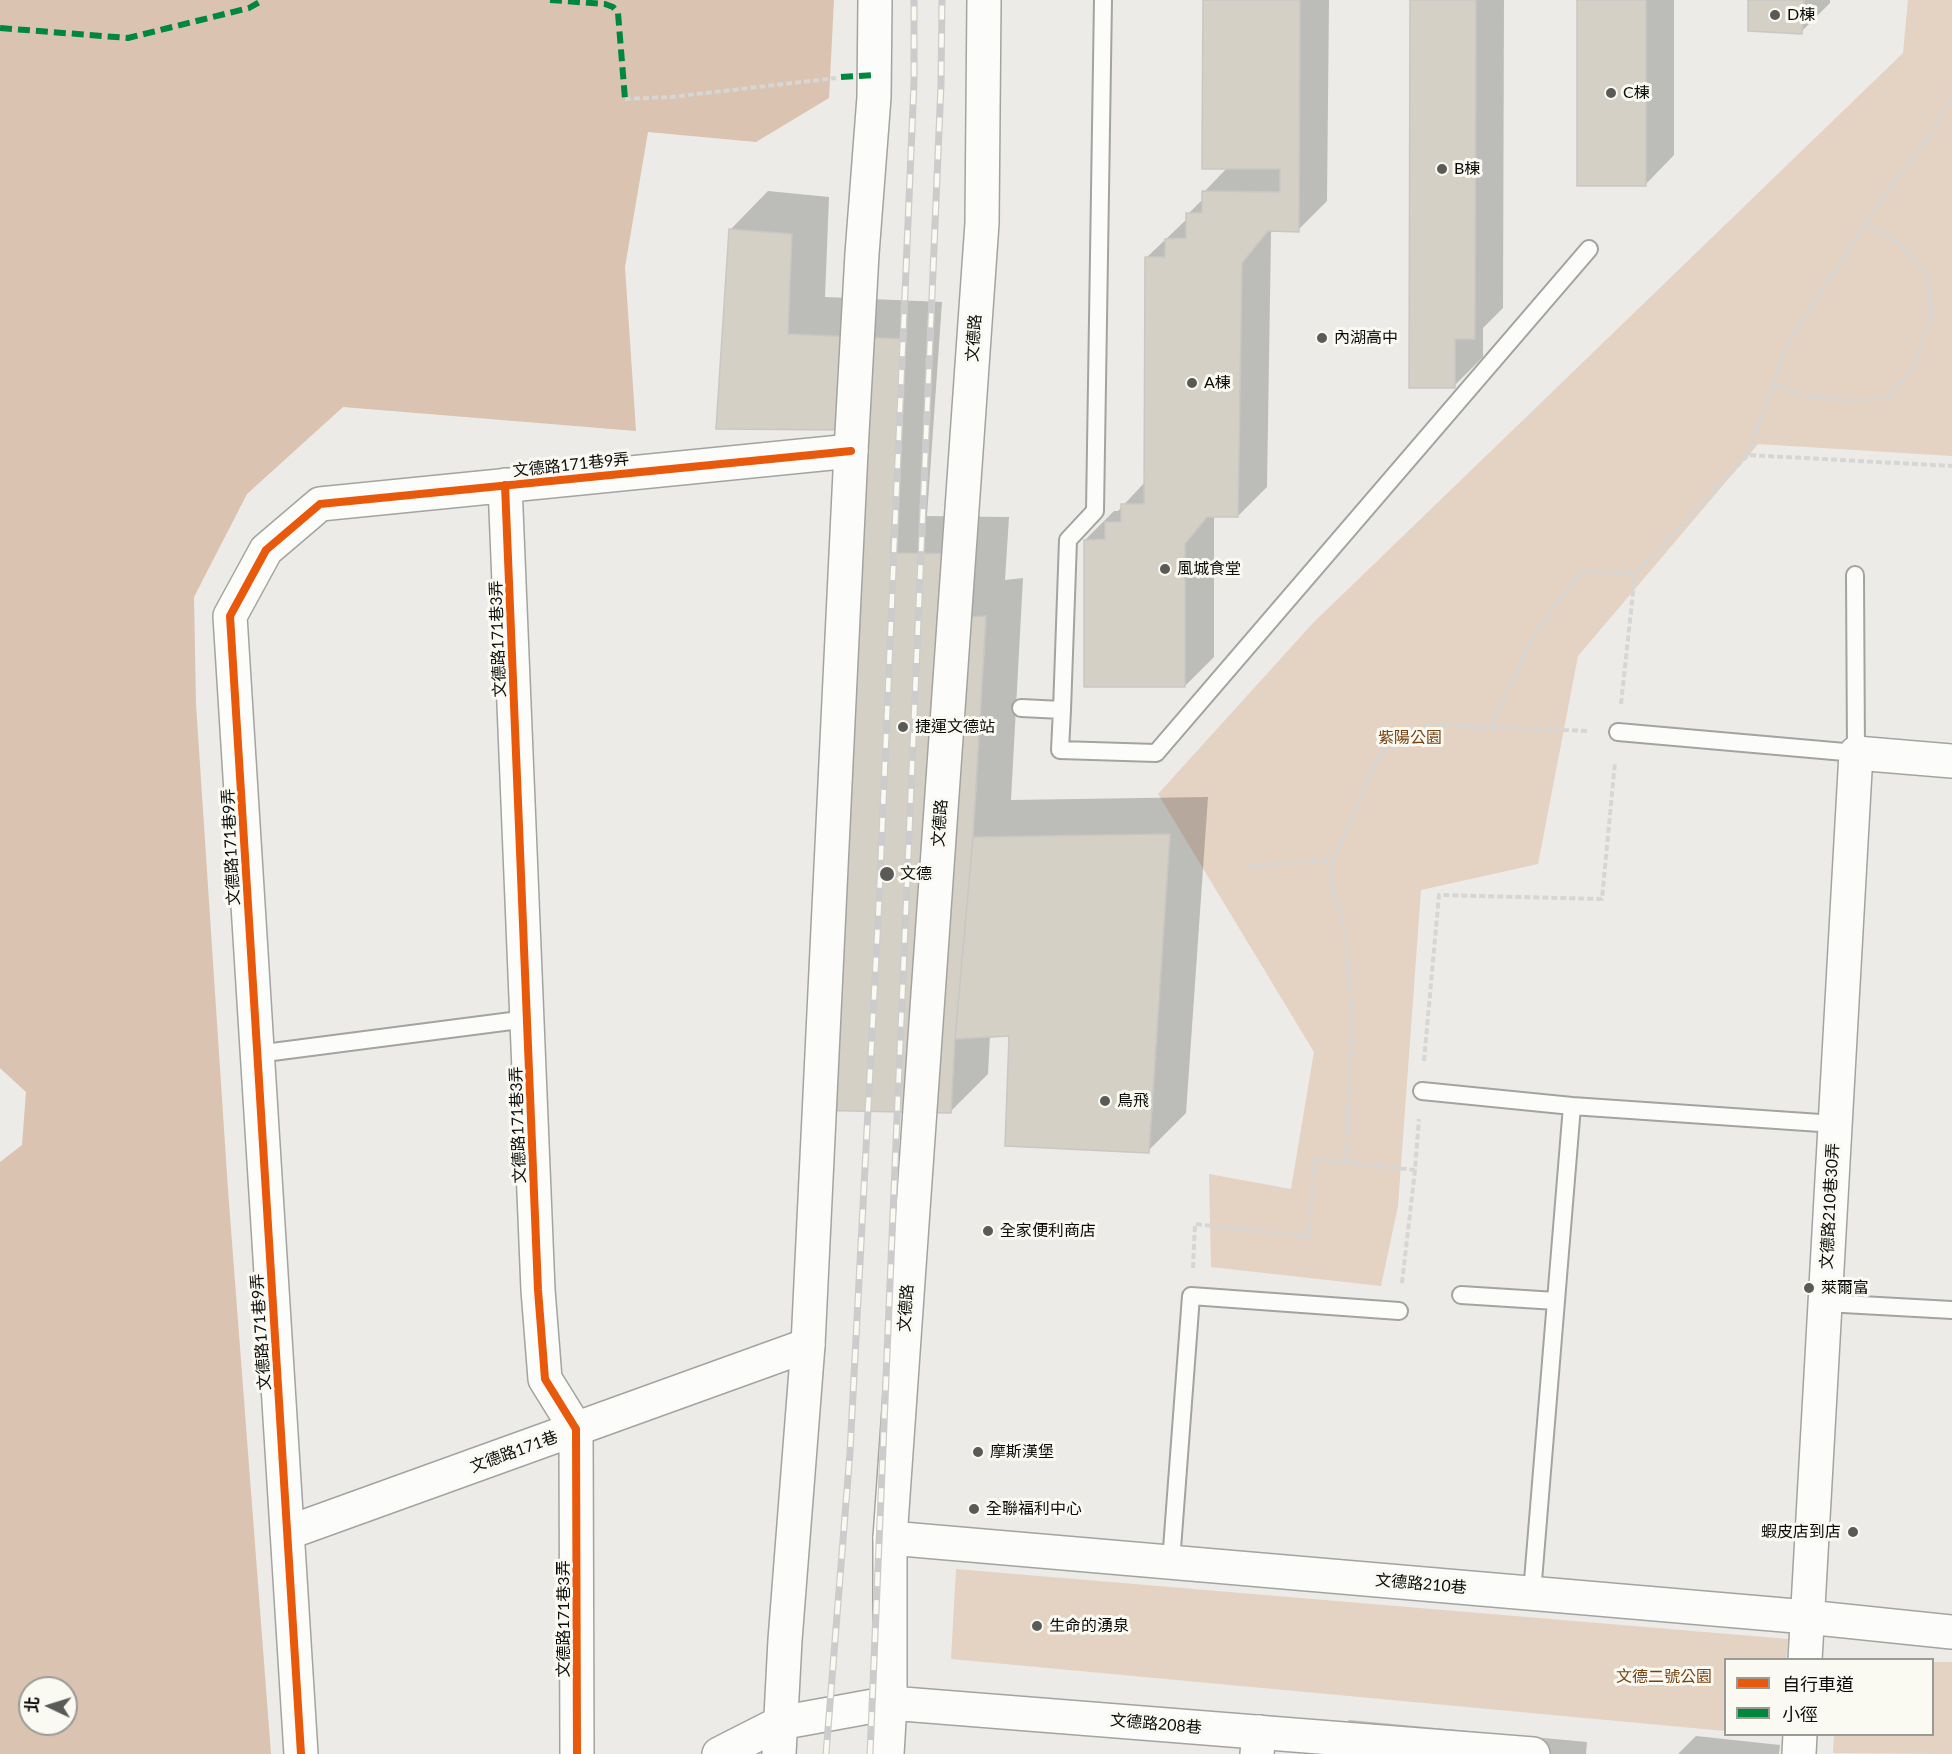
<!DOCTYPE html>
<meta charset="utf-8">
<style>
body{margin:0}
#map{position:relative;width:1952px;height:1754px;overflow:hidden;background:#ecebe7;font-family:Lato,"Noto Sans TC",sans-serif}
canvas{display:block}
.legend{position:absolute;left:1724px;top:1658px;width:210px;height:78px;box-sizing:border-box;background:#fafaf3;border:2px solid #9b9b96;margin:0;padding:8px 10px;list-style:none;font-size:18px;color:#0c0c0a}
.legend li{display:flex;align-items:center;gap:12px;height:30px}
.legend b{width:30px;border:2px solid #9b9b96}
.north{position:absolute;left:18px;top:1676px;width:60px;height:60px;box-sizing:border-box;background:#fafaf3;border:2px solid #9b9b96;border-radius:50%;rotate:274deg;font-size:16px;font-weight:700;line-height:24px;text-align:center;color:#0c0c0a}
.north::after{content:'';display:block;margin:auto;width:21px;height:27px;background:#5a5a57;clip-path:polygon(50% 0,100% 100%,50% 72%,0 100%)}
</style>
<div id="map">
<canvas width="1952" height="1754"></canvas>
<ul class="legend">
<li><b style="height:8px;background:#e8590c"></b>自行車道</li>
<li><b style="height:8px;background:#00873e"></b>小徑</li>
</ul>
<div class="north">北</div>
</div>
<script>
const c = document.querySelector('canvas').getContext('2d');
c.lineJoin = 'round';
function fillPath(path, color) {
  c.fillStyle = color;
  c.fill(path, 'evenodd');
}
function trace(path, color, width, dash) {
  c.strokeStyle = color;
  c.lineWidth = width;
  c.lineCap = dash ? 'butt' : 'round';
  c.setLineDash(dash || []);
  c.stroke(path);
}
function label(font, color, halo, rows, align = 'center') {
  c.font = font + ' Lato,"Noto Sans TC",sans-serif';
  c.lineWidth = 6;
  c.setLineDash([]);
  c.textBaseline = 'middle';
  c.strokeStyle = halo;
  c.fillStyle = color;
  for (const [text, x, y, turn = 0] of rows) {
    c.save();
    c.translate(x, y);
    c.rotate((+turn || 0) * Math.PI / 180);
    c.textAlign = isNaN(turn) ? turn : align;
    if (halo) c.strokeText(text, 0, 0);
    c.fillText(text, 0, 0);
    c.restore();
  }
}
const green = new Path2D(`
 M 1908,0 L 1952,0 L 1952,456 L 1758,444 L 1578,656 L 1538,864 L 1421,890 L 1398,1206 L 1381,1286 L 1211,1267 L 1209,1174 L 1291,1189 L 1314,1052 L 1158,794 L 1313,623 L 1903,53 Z
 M 956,1569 L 1788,1639 L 1786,1659 L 1726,1660 L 1725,1731 L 951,1659 Z
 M 1933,1662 L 1952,1662 L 1952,1754 L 1833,1753 L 1834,1735 L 1932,1734 Z`);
const forest = new Path2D(`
 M 0,0 L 834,0 L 829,98 L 756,142 L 648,132 L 625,267 L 636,431 L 343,407 L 247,494 L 194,597 L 196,704 L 228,1190 L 271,1754 L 0,1754 L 0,1162 L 22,1145 L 26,1092 L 0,1068 ZM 30,1688 L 66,1688 L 66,1724 L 30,1724 Z`);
const shadow = new Path2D(`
 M 1204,0 L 1329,0 L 1327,201 L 1298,230 L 1273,230 L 1271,233 L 1267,487 L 1238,516 L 1214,515 L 1214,657 L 1185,686 L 1085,540 L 1114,511 L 1118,511 L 1146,481 L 1146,258 L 1188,218 L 1188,214 L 1204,198 L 1204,192 L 1228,167 Z
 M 1411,0 L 1504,0 L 1503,308 L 1483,328 L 1483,357 L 1454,386 Z
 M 1578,0 L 1674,0 L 1674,155 L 1646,184 Z
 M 1749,0 L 1830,0 L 1830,3 L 1801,32 Z
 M 768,191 L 829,197 L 825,297 L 942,302 L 927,516 L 1009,517 L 1005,580 L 1023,578 L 1011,800 L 1208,797 L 1186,1113 L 1148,1151 L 1010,1034 L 990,1035 L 988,1074 L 950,1112 L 848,429 L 718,428 L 731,229 Z
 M 1349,1720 L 1587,1742 L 1586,1754 L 1315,1754 Z
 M 1696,1736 L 1780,1745 L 1779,1754 L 1678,1754 Z`);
const building = new Path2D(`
 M 1203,0 L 1300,0 L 1299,232 L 1268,231 L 1242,263 L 1238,517 L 1207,517 L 1185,544 L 1185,687 L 1084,687 L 1084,540 L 1105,539 L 1105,522 L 1121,522 L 1121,504 L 1144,504 L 1145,257 L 1165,257 L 1165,239 L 1186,238 L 1186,213 L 1202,213 L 1202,191 L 1280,192 L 1280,169 L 1202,169 Z
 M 1410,0 L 1476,0 L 1475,339 L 1455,339 L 1455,388 L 1409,388 Z
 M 1577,0 L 1646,0 L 1646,186 L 1577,186 Z
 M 1748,0 L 1804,0 L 1802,34 L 1748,31 Z
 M 729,229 L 792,234 L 788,334 L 905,339 L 890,553 L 972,554 L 968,617 L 986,616 L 973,837 L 955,1039 L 951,1113 L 803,1110 L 846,430 L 716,429 Z
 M 1170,834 L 1149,1153 L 1005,1146 L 1009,1036 L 955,1039 L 973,837 Z`);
const path = new Path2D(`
 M 625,99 L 671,97 L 836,78
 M 1773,384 L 1810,397 L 1850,401 L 1888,397 L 1913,369 L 1932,315 L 1926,273 L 1900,243 L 1865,224
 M 1748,455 L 1787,344 L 1879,203 L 1934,129 L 1952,95
 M 1621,704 L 1635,574 L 1748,455 L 1952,466
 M 1491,727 L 1533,636 L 1582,571 L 1635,574
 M 1249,866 L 1333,860
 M 1424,1061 L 1439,895 L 1602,899 L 1615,762
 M 1346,1163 L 1352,1014 L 1346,938 L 1331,882 L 1333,860 L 1379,756 L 1429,725 L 1589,731
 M 1193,1268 L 1195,1224 L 1309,1237 L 1314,1159 L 1415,1170 L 1419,1119
 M 1402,1283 L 1415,1170`);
const lane = new Path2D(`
 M 1021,708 L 1062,710 L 1068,540 L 1095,511 L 1103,0
 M 1062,710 L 1060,750 L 1156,753 L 1589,249
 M 1618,732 L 1856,753 L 1855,575
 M 257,1054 L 527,1019
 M 1422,1091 L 1572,1106 L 1835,1124
 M 1461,1295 L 1556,1301
 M 1825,1303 L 1952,1310
 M 1171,1562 L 1191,1296 L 1399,1311
 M 1532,1593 L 1572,1106`);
const street = new Path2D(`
 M 505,485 L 538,1290 L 545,1379 L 576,1429 L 577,1754
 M 287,1533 L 808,1345
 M 890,1538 L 1807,1617 L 1952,1632
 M 1805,1660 L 1856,753 L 1952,761
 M 301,1754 L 230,616 L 266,550 L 320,504 L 851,451
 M 1257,1754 L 1259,1732
 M 1799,1754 L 1800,1734`);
const secondary = new Path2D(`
 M 719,1754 L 780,1723 L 890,1703 L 1533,1754
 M 779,1754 L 785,1640 L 808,1345 L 851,451 L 862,254 L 874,97 L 875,0
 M 887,1754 L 890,1703 L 890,1538 L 982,223 L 984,0`);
const rail = new Path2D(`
 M 826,1754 L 850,1452 L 879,902 L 914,82 L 914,0
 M 870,1754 L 941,84 L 942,0`);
const quiet = new Path2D(`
 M 550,0 L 605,4 L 613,7 L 618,13 L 625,99
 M 0,28 L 128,38 L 249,8 L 263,0
 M 841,77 L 874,75`);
const cycleway = new Path2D(`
 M 505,485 L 538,1290 L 545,1379 L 576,1429 L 577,1754
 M 301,1754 L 230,616 L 266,550 L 320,504 L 851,451`);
const markers = [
 [1775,15,6,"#5a5a57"],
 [1611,93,6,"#5a5a57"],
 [1442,169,6,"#5a5a57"],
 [1322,338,6,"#5a5a57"],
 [1192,383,6,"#5a5a57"],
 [1165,569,6,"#5a5a57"],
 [903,727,6,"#5a5a57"],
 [887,874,8,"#5a5a57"],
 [1105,1101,6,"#5a5a57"],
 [988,1231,6,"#5a5a57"],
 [1809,1288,6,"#5a5a57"],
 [978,1452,6,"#5a5a57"],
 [974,1509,6,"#5a5a57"],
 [1853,1532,6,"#5a5a57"],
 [1037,1626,6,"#5a5a57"]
];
const poiNames = [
 ["D棟",1787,15],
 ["C棟",1623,93],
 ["B棟",1454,169],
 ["內湖高中",1334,338],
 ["A棟",1204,383],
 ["風城食堂",1177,569],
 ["捷運文德站",915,727],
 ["文德",900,874],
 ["鳥飛",1117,1101],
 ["全家便利商店",1000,1231],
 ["萊爾富",1821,1288],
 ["摩斯漢堡",990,1452],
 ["全聯福利中心",986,1509],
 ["蝦皮店到店",1841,1532,"right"],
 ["生命的湧泉",1049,1626]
];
const streetNames = [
 ["文德路",974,338,-86],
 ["文德路171巷9弄",571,465,-6],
 ["文德路171巷3弄",498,639,-92],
 ["文德路",940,823,-86],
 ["文德路171巷9弄",231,847,-93],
 ["文德路171巷3弄",518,1125,-92],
 ["文德路210巷30弄",1830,1206,-87],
 ["文德路",906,1308,-86],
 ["文德路171巷9弄",261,1332,-94],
 ["文德路171巷",514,1452,-20],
 ["文德路210巷",1421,1584,5],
 ["文德路171巷3弄",564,1619,-90],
 ["文德路208巷",1156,1724,5]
];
const parkNames = [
 ["紫陽公園",1410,738],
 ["文德二號公園",1664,1677]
];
fillPath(green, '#e4d2c3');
fillPath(forest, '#dac3b0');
fillPath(shadow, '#0003');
fillPath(building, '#d5d0c5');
trace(building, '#c8c7c4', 1.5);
trace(lane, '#a3a3a0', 20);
trace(street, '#a3a3a0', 36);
trace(secondary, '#a3a3a0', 36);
trace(path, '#d6d6d5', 4, [6, 3]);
trace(lane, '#fcfcfb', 16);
trace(street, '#fcfcfb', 33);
trace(secondary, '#fcfcfb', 33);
trace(rail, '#cdcccc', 7);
trace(rail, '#fafaf3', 4.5, [14]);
trace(quiet, '#00873e', 6, [12, 6]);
trace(cycleway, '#e8590c', 8);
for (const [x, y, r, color] of markers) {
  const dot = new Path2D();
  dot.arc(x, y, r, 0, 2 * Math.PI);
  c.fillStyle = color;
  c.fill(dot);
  trace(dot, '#fafaf3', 2);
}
label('16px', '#0c0c0a', '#fafaf3', poiNames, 'left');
label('16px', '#0c0c0a', '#fafaf3', streetNames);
label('16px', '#774211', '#fafaf3', parkNames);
</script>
